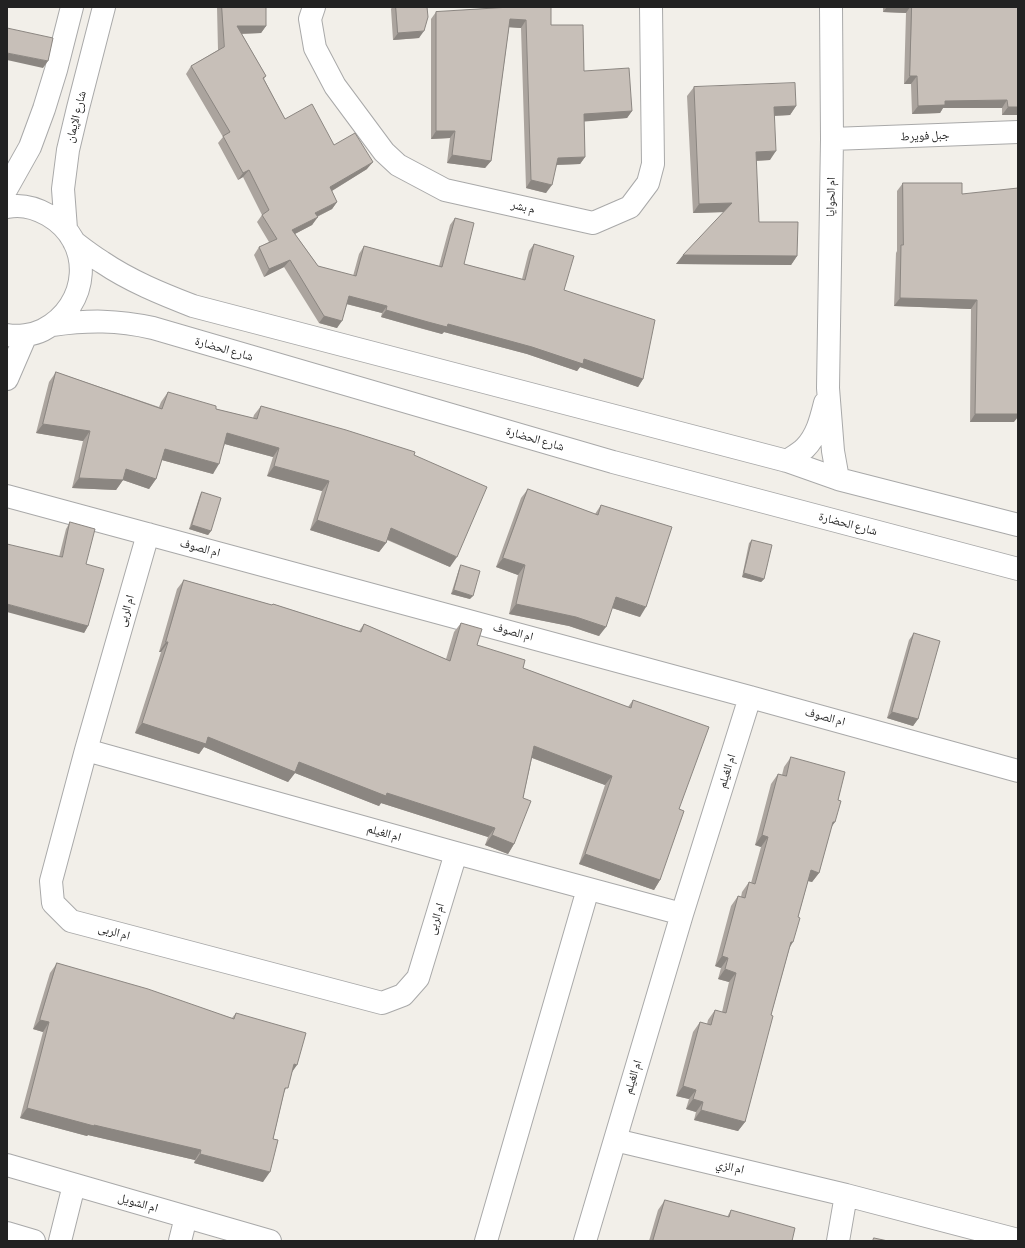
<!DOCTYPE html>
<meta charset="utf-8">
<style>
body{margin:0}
#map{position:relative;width:1025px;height:1248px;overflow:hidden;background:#f2efe9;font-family:"Alegreya Sans",sans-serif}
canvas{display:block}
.frame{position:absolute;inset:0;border:8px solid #222;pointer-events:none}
</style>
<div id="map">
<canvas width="1025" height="1248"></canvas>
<div class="frame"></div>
</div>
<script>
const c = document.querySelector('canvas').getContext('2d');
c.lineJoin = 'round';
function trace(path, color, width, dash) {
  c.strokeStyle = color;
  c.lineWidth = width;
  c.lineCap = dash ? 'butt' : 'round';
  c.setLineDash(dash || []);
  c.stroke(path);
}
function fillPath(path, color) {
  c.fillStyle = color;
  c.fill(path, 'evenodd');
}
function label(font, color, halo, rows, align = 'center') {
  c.font = font + ' "Alegreya Sans","Noto Naskh Arabic",sans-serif';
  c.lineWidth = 3.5;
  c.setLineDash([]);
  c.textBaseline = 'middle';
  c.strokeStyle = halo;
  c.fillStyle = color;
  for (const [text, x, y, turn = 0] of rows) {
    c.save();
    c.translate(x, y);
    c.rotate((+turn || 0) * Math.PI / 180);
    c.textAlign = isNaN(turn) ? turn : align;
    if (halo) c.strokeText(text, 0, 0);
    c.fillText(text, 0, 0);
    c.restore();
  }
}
const minor = new Path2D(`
 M 314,7 L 310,19 L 315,48 L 335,86 L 384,152 L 398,165 L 445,190 L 593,223 L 630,207 L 648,183 L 653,164 L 651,7
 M 831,7 L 832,139 L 828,388 L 833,451 L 838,479
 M 832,139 L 1018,132
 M 7,188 L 30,147 L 44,109 L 56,70 L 72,7
 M 7,207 C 21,204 36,208 48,215 C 95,242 90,306 43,330 C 33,335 18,337 7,335
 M 66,229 L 63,189 L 68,150 L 78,108 L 104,7
 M 74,242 C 83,249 92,256 102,262 C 130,281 162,294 193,306 L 787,461 L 838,479 L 1018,525
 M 52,325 C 89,320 117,320 153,328 L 613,462 L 1018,569
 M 7,379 L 26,335
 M 787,461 C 793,457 800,453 805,448 C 817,436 821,419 825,403
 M 7,496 L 750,697 L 1018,771
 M 148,534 L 86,750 L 51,881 L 53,903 L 71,921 L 382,1003 L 403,995 L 418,978 L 456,853
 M 86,750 L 456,853 L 682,914
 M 615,1140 L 846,1195 L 1018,1240
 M 7,1165 L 270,1241
 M 7,1233 L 34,1241
 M 60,1241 L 74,1185
 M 180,1241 L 186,1217
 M 486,1241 L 588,889
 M 585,1241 L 682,914 L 750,697
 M 838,1241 L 846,1195`);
const wall = new Path2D(`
 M 217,7 L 266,7 L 266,26 L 261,33 L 242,34 L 266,76 L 264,79 L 285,119 L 334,145 L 367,169 L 332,191 L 337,202 L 332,209 L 317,217 L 312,225 L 295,234 L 318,266 L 353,276 L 359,254 L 364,246 L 439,266 L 450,225 L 455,218 L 464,264 L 522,279 L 529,251 L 534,244 L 564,290 L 643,379 L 638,387 L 580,367 L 577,371 L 527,354 L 444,332 L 442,334 L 423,329 L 381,317 L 382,313 L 346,304 L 337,328 L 319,323 L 284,267 L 264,277 L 254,255 L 259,247 L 269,242 L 257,222 L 262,215 L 243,177 L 238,180 L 218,143 L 223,137 L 186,74 L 191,66 L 218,50 Z
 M 392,7 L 427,7 L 419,38 L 393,40 L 391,9 Z
 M 506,7 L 551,7 L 551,25 L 584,71 L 632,111 L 627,118 L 584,121 L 585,157 L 580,164 L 556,165 L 546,193 L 526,188 L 521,28 L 509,27 L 491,161 L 485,168 L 447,163 L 450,138 L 431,139 L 431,19 L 436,12 Z
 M 883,7 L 1018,7 L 1018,115 L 1002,115 L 1002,108 L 943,108 L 940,113 L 912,114 L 911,84 L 904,84 L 906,13 L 883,12 Z
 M 694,87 L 796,106 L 790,115 L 775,116 L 770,160 L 756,161 L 759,222 L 797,256 L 791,265 L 676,264 L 724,212 L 693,213 L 687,96 Z
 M 903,183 L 962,194 L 1014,422 L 970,422 L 971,309 L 894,306 L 896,253 L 897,251 L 897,191 Z
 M 56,372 L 159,407 L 161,402 L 168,392 L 216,409 L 253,418 L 254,415 L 261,406 L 414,455 L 450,567 L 387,540 L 386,543 L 379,552 L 310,530 L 322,491 L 267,476 L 273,457 L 225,444 L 213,474 L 162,460 L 156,479 L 149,489 L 123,480 L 116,490 L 72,488 L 83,441 L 36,433 L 49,382 Z
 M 528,489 L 595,514 L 601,505 L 640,617 L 612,608 L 599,636 L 569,626 L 509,614 L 518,575 L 496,567 L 521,498 Z
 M 202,492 L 211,531 L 208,535 L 189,529 L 200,495 Z
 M 70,522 L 86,564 L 88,626 L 84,633 L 59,557 L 66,529 Z
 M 752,540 L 764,579 L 761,582 L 742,577 L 749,543 Z
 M 461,565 L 470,599 L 451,594 L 459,569 Z
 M 184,580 L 272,605 L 273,604 L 359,631 L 364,624 L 446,659 L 454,632 L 461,623 L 477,645 L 523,668 L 628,707 L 633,700 L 679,809 L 660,880 L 654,890 L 579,864 L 605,785 L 532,758 L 523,798 L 514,844 L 508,854 L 485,845 L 488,837 L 381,803 L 379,806 L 295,773 L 288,782 L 204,747 L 199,754 L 135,733 L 161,652 L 159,652 L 177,589 Z
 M 914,633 L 918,719 L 913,726 L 887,718 L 909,640 Z
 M 791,757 L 838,800 L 831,828 L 819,873 L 812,882 L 808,881 L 771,1015 L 745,1122 L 738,1131 L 694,1120 L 696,1112 L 686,1109 L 689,1099 L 676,1096 L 693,1032 L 700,1022 L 707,1024 L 708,1020 L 715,1010 L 722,1012 L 729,982 L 718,979 L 721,968 L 715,966 L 731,906 L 738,896 L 741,897 L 742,892 L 749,882 L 751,883 L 761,847 L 755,845 L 771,784 L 778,774 L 782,775 L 784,767 Z
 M 57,963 L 232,1018 L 236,1013 L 292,1073 L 284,1093 L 263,1182 L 194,1163 L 195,1160 L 88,1135 L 87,1136 L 20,1118 L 43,1032 L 33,1029 L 50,973 Z
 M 665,1200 L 727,1217 L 731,1210 L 792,1241 L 649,1241 L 658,1210 Z`);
const shadedWall = new Path2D(`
 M 887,7 L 910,7 L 906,13 L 883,12 Z
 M 510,19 L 526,20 L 521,28 L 505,27 Z
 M 237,26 L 266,26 L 261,33 L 232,34 Z
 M 424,31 L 419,38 L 393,40 L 398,33 Z
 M 7,53 L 48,61 L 43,68 L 7,60 Z
 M 910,76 L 917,76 L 911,84 L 904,84 Z
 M 1007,100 L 1002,108 L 943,108 L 940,113 L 912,114 L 918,106 L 945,101 Z
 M 796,106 L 790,115 L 768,116 L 774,107 Z
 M 1008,107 L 1018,107 L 1018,115 L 1002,115 Z
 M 632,111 L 627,118 L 579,122 L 584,114 Z
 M 436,131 L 455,131 L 450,138 L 431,139 Z
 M 776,151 L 770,160 L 750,161 L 756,152 Z
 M 452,155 L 491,161 L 485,168 L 447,163 Z
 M 585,157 L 580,164 L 553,165 L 558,158 Z
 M 373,162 L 367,169 L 325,195 L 330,187 Z
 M 249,170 L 243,177 L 238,180 L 243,173 Z
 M 531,180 L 552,185 L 546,193 L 526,188 Z
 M 337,202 L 332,209 L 310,220 L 315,213 Z
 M 732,203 L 726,212 L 693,213 L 699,204 Z
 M 318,217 L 312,225 L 287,238 L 292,230 Z
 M 683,255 L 797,256 L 791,265 L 676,264 Z
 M 290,260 L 284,267 L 264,277 L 269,269 Z
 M 349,296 L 387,306 L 382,313 L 343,303 Z
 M 900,298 L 977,300 L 971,309 L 894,306 Z
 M 386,310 L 448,324 L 584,359 L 643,379 L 638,387 L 580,367 L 577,371 L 527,354 L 444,332 L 442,334 L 381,317 Z
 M 324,316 L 342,321 L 337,328 L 319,323 Z
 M 975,414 L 1018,414 L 1018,417 L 1014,422 L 970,422 Z
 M 43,424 L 90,431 L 83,441 L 36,433 Z
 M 227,433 L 279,448 L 273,457 L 221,443 Z
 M 165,449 L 219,464 L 213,474 L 158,459 Z
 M 274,466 L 329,481 L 322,491 L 267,476 Z
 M 126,469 L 156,479 L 149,489 L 120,479 Z
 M 79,478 L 123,480 L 116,490 L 72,488 Z
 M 317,520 L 386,543 L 379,552 L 310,530 Z
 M 192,525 L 211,531 L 208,535 L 189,529 Z
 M 391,528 L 457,557 L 450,567 L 384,538 Z
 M 503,558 L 525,565 L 518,575 L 496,567 Z
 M 744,573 L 764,579 L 761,582 L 742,577 Z
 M 454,590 L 473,596 L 470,599 L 451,594 Z
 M 616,597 L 646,607 L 640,617 L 609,607 Z
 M 7,604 L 88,626 L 84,633 L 7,612 Z
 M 516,604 L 576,617 L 606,627 L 599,636 L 569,626 L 509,614 Z
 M 166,642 L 168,642 L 161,652 L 159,652 Z
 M 892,712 L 918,719 L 913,726 L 887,718 Z
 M 142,723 L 208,737 L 299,762 L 387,793 L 495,828 L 488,837 L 381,803 L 379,806 L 295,773 L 288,782 L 204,747 L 199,754 L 135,733 Z
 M 534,746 L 612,776 L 605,785 L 527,756 Z
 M 833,822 L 835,822 L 828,832 Z
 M 492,835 L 514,844 L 508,854 L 485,845 Z
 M 762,835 L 768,837 L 761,847 L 755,845 Z
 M 585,854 L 660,880 L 654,890 L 579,864 Z
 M 811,870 L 819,873 L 812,882 L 804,880 Z
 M 791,942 L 793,942 L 787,952 Z
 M 722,956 L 728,958 L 721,968 L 715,966 Z
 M 725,969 L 736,973 L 729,982 L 718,979 Z
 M 40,1020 L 49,1022 L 43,1032 L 33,1029 Z
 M 294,1064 L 297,1065 L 290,1075 Z
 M 683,1086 L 696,1090 L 689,1099 L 676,1096 Z
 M 693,1099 L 703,1102 L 696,1112 L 686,1109 Z
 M 27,1108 L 201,1150 L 195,1160 L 88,1135 L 87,1136 L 20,1118 Z
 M 701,1110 L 745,1122 L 738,1131 L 694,1120 Z
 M 200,1154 L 270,1172 L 263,1182 L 194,1163 Z`);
const building = new Path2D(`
 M 222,7 L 266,7 L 266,26 L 237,26 L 266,76 L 263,78 L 285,119 L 312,104 L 334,145 L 355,133 L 373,162 L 330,187 L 337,202 L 315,213 L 318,217 L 292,230 L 318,266 L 356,276 L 364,246 L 442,267 L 455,218 L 474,223 L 464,264 L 525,280 L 534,244 L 574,256 L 564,290 L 655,320 L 643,379 L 584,359 L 583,364 L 532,347 L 448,324 L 447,327 L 428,322 L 386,310 L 387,306 L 349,296 L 342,321 L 324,316 L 290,260 L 269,269 L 259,247 L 277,239 L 262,215 L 269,210 L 249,170 L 243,173 L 223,136 L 230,132 L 191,66 L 224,47 Z
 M 396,7 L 427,7 L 428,17 L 424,31 L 398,33 Z
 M 511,7 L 551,7 L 551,25 L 583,25 L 584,71 L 629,68 L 632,111 L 584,114 L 585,157 L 558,158 L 552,185 L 531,180 L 526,20 L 510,19 L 491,161 L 452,155 L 455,131 L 436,131 L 436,12 Z
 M 912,7 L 1018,7 L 1018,107 L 1008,107 L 1007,100 L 945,101 L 945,105 L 918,106 L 917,76 L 910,76 Z
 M 7,28 L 53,38 L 48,61 L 7,53 Z
 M 795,83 L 796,106 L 774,107 L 776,151 L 756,152 L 759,222 L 798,222 L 797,256 L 683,255 L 732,203 L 699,204 L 694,87 Z
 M 903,183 L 962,183 L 962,194 L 1018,188 L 1018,414 L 975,414 L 977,300 L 900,298 L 901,245 L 903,245 Z
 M 56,372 L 162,409 L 168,392 L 216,406 L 216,409 L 257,419 L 261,406 L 346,430 L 415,452 L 414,455 L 487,487 L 457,557 L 391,528 L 386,543 L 317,520 L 329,481 L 274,466 L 279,448 L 227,433 L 219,464 L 165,449 L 156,479 L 126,469 L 123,480 L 79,478 L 90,431 L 43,424 Z
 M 528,489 L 598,515 L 601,505 L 672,527 L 646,607 L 616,597 L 606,627 L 576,617 L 516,604 L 525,565 L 503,558 Z
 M 202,492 L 221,498 L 211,531 L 192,525 Z
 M 70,522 L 95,529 L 86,564 L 104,569 L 88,626 L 7,604 L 7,544 L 62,557 Z
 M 752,540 L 772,545 L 764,579 L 744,573 Z
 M 461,565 L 480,571 L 473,596 L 454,590 Z
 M 184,580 L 272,605 L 273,604 L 361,632 L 364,624 L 450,661 L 461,623 L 482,629 L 477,645 L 525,660 L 523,668 L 631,708 L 633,700 L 709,727 L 679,809 L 684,811 L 660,880 L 585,854 L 612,776 L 534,746 L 523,798 L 531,801 L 514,844 L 492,835 L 495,828 L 387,793 L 386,796 L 299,762 L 295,772 L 208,737 L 206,744 L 142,723 L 168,642 L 166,642 Z
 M 914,633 L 940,641 L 918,719 L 892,712 Z
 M 791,757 L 845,772 L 838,800 L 841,801 L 835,822 L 833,822 L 819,873 L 811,870 L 798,917 L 800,918 L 793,942 L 791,942 L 771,1015 L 773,1016 L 745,1122 L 701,1110 L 703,1102 L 693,1099 L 696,1090 L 683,1086 L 700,1022 L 711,1025 L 715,1010 L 726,1013 L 736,973 L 725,969 L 728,958 L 722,956 L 738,896 L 745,898 L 749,882 L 755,884 L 768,837 L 762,835 L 778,774 L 786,776 Z
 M 57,963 L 148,989 L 234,1019 L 236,1013 L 306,1033 L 297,1065 L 294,1064 L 288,1088 L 285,1088 L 273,1139 L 278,1140 L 270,1172 L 200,1154 L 201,1150 L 94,1125 L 94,1126 L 27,1108 L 49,1022 L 40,1020 Z
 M 665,1200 L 729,1217 L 731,1210 L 795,1228 L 792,1241 L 653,1241 Z
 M 874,1238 L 888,1241 L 873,1241 Z`);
const streetNames = [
 ["شارع الإيمان",76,117,-76],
 ["جبل فويرط",925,136,-2],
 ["ام الحوايا",831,197,-89],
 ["م بشر",523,207,13],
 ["شارع الحضارة",224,349,16],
 ["شارع الحضارة",535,439,16],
 ["شارع الحضارة",848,524,15],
 ["ام الصوف",200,548,15],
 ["ام الربى",126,611,-74],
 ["ام الصوف",513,632,15],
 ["ام الصوف",825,717,15],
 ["ام الغيلم",727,771,-73],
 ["ام الغيلم",384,833,16],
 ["ام الربى",436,919,-73],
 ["ام الربى",114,932,15],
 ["ام الغيلم",633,1077,-73],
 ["ام الزي",730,1167,13],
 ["ام الشويل",138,1203,16]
];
trace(minor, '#a9a9a9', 24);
trace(minor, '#fff', 22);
fillPath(wall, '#aba49e');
fillPath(shadedWall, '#8b8681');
fillPath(building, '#c7bfb8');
trace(building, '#8b8681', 1);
label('12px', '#222', '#fff', streetNames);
</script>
